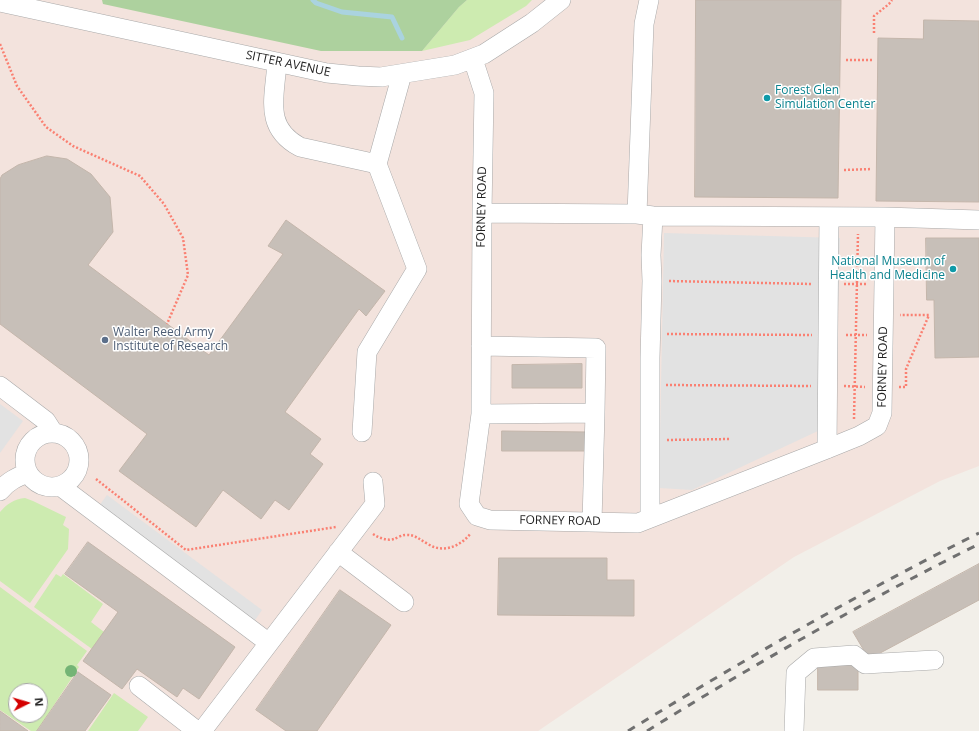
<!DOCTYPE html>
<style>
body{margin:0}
#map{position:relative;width:979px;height:731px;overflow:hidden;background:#f2efe9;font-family:"Open Sans",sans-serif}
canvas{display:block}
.north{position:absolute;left:8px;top:683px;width:40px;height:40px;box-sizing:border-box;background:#fff;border:1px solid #a7a7a7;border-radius:50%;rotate:85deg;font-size:11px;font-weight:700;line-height:16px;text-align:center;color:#222}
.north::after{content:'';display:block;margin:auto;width:14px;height:18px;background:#d40000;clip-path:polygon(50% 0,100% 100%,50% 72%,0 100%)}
</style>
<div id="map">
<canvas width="979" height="731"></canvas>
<div class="north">N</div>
</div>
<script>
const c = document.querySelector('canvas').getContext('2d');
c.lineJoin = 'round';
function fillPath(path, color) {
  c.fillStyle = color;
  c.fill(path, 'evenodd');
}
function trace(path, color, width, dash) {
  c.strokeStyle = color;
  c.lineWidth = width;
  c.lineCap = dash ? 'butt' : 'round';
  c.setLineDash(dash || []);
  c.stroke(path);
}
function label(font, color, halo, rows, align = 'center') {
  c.font = font + ' "Open Sans",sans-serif';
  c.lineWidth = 3;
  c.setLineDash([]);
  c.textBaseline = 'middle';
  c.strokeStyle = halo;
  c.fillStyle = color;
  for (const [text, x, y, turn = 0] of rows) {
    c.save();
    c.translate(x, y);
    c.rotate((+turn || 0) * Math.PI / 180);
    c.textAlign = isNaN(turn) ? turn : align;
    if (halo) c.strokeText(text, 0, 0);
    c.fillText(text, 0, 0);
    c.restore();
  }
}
const military = new Path2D(`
 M 0,0 L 979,0 L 979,466 L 940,481 L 794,557 L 538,731 L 0,731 ZM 16,691 L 40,691 L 40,715 L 16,715 Z`);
const grass = new Path2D(`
 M 467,0 L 532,0 L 526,6 L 470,40 L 422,51 L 459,7 Z
 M 25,498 L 33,501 L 66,517 L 63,525 L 69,529 L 68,549 L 30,603 L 0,581 L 0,512 C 7,504 14,499 25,498 Z
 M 56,574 L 61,577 L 63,574 L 103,604 L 91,622 L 104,632 L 92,649 L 34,607 Z
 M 0,587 L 87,651 L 77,665 L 79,667 L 37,731 L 31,731 L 0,710 ZM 16,691 L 40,691 L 40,715 L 16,715 Z
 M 114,693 L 148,717 L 138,731 L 88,731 Z`);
const forest = new Path2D(`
 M 102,0 L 467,0 L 459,7 L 422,51 L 321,51 L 103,4 Z`);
const parking = new Path2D(`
 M 664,233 L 840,238 L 835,423 L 692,490 L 659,488 Z
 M 0,404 L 23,421 L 0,453 Z
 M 107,495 L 262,610 L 253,623 L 99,506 Z`);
const stream = new Path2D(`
 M 313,0 L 316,3 L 342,12 L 392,17 L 402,38`);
const building = new Path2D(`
 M 696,0 L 841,0 L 838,198 L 695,197 Z
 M 924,20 L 979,21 L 979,202 L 876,201 L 878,38 L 923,39 Z
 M 47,156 L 67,159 L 91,174 L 110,197 L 113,232 L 88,265 L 209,355 L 283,254 L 268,246 L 286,220 L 385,291 L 366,316 L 359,309 L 285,412 L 321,439 L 310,454 L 323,464 L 289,510 L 275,500 L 261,519 L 223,490 L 196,527 L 119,471 L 147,434 L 0,324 L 0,179 L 2,175 L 18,165 Z
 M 926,238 L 979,238 L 979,357 L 935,358 L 934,300 L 927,300 Z
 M 582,364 L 582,388 L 512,388 L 512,365 Z
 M 502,431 L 587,432 L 587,451 L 502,451 Z
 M 88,542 L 235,647 L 199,699 L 183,688 L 177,697 L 137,669 L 122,689 L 83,661 L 118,612 L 65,574 Z
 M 499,558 L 607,558 L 607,580 L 634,580 L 634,616 L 498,615 Z
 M 979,564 L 979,600 L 869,659 L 853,632 Z
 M 340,590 L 391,625 L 317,731 L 286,731 L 256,710 Z
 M 818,663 L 858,663 L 858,690 L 818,690 Z
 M 78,672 L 111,695 L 85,731 L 37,731 Z
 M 0,711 L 28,731 L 0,731 Z`);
const path = new Path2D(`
 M 874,33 L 874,16 L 889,4 L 892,0
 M 0,44 L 17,86 L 46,127 L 73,146 L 140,176 L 164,204 L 183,238 L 188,275 L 167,324
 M 846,60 L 873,60
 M 844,170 L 872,169
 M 669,281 L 812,284
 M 844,284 L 867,284
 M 667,334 L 812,335
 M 846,335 L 867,335
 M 666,385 L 811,386
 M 844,386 L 865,387
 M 899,387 L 906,387 L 906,369 L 929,315 L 900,315
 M 854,419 L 858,234
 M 667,440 L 730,439
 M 96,479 L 186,550 L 336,527
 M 373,534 C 379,538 387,541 394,539 C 397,538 402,535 405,535 C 415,534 420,540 428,544 C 443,554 461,546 471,533`);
const minor = new Path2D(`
 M 0,2 L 327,73 L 358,76 L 381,77 L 455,65 L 484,54 L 532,23 L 561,0
 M 473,59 L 484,93 L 482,213 L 481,414 L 469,504 L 477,516 L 490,520 L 638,523 L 827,449 L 859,436 L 877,426 L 882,413 L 885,217
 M 277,62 C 275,97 263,127 300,147 L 377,164
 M 482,213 L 637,214 L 653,216 L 885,217 L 979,220
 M 637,214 L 644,24 L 649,0
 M 0,386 L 46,421 L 53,432
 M 481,414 L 595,413 L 596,348 L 481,346
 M 362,432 L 367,352 L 417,269 L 377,164 L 402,74
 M25 460a27 27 0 1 1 54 0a27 27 0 1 1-54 0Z
 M 827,449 L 829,217
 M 60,486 L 269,643
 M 0,491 C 8,481 17,477 28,473
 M 650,518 L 650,358 L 652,281 L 651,255 L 653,216
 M 592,522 L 595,413
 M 338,552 L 404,602
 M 139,686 L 197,731
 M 202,731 L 375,504 L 373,482
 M 794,731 L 796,673 L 814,658 L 854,655 L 865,664 L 934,660`);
const rail = new Path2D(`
 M 628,731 C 742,661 859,593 979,533
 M 647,731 C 755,664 865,601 979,544`);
const trees = [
 [71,671]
];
const markers = [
 [767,98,4,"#0f9aa8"],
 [953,269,4,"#0f9aa8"],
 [105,340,4,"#5c6f8a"]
];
const streetNames = [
 ["SITTER AVENUE",288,64,12],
 ["FORNEY ROAD",482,207,-89],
 ["FORNEY ROAD",883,367,-89],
 ["FORNEY ROAD",560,521,1]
];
const cultureNames = [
 ["Forest Glen",775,91],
 ["Simulation Center",775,105],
 ["National Museum of",945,262,"right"],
 ["Health and Medicine",945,276,"right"]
];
const serviceNames = [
 ["Walter Reed Army",113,333],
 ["Institute of Research",113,347]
];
fillPath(military, '#f3e3dd');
fillPath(grass, '#cdebb0');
fillPath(forest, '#add19e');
fillPath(parking, '#e2e2e2');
trace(stream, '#aad3df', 5);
fillPath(building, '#c7bfb8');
trace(building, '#c4b6ab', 1);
trace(minor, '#a9a9a9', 20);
trace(path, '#fa8072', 2.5, [2, 2]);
trace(minor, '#fff', 19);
trace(rail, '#707070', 3, [8, 8]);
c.fillStyle = '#74b475';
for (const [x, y] of trees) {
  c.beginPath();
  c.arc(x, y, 6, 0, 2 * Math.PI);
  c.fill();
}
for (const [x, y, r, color] of markers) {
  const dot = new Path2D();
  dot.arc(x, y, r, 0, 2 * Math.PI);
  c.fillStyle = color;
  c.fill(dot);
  trace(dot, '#fff', 1.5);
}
label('12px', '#222', '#fff', streetNames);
label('12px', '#0d838f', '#fff', cultureNames, 'left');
label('12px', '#4e5e75', '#fff', serviceNames, 'left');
</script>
